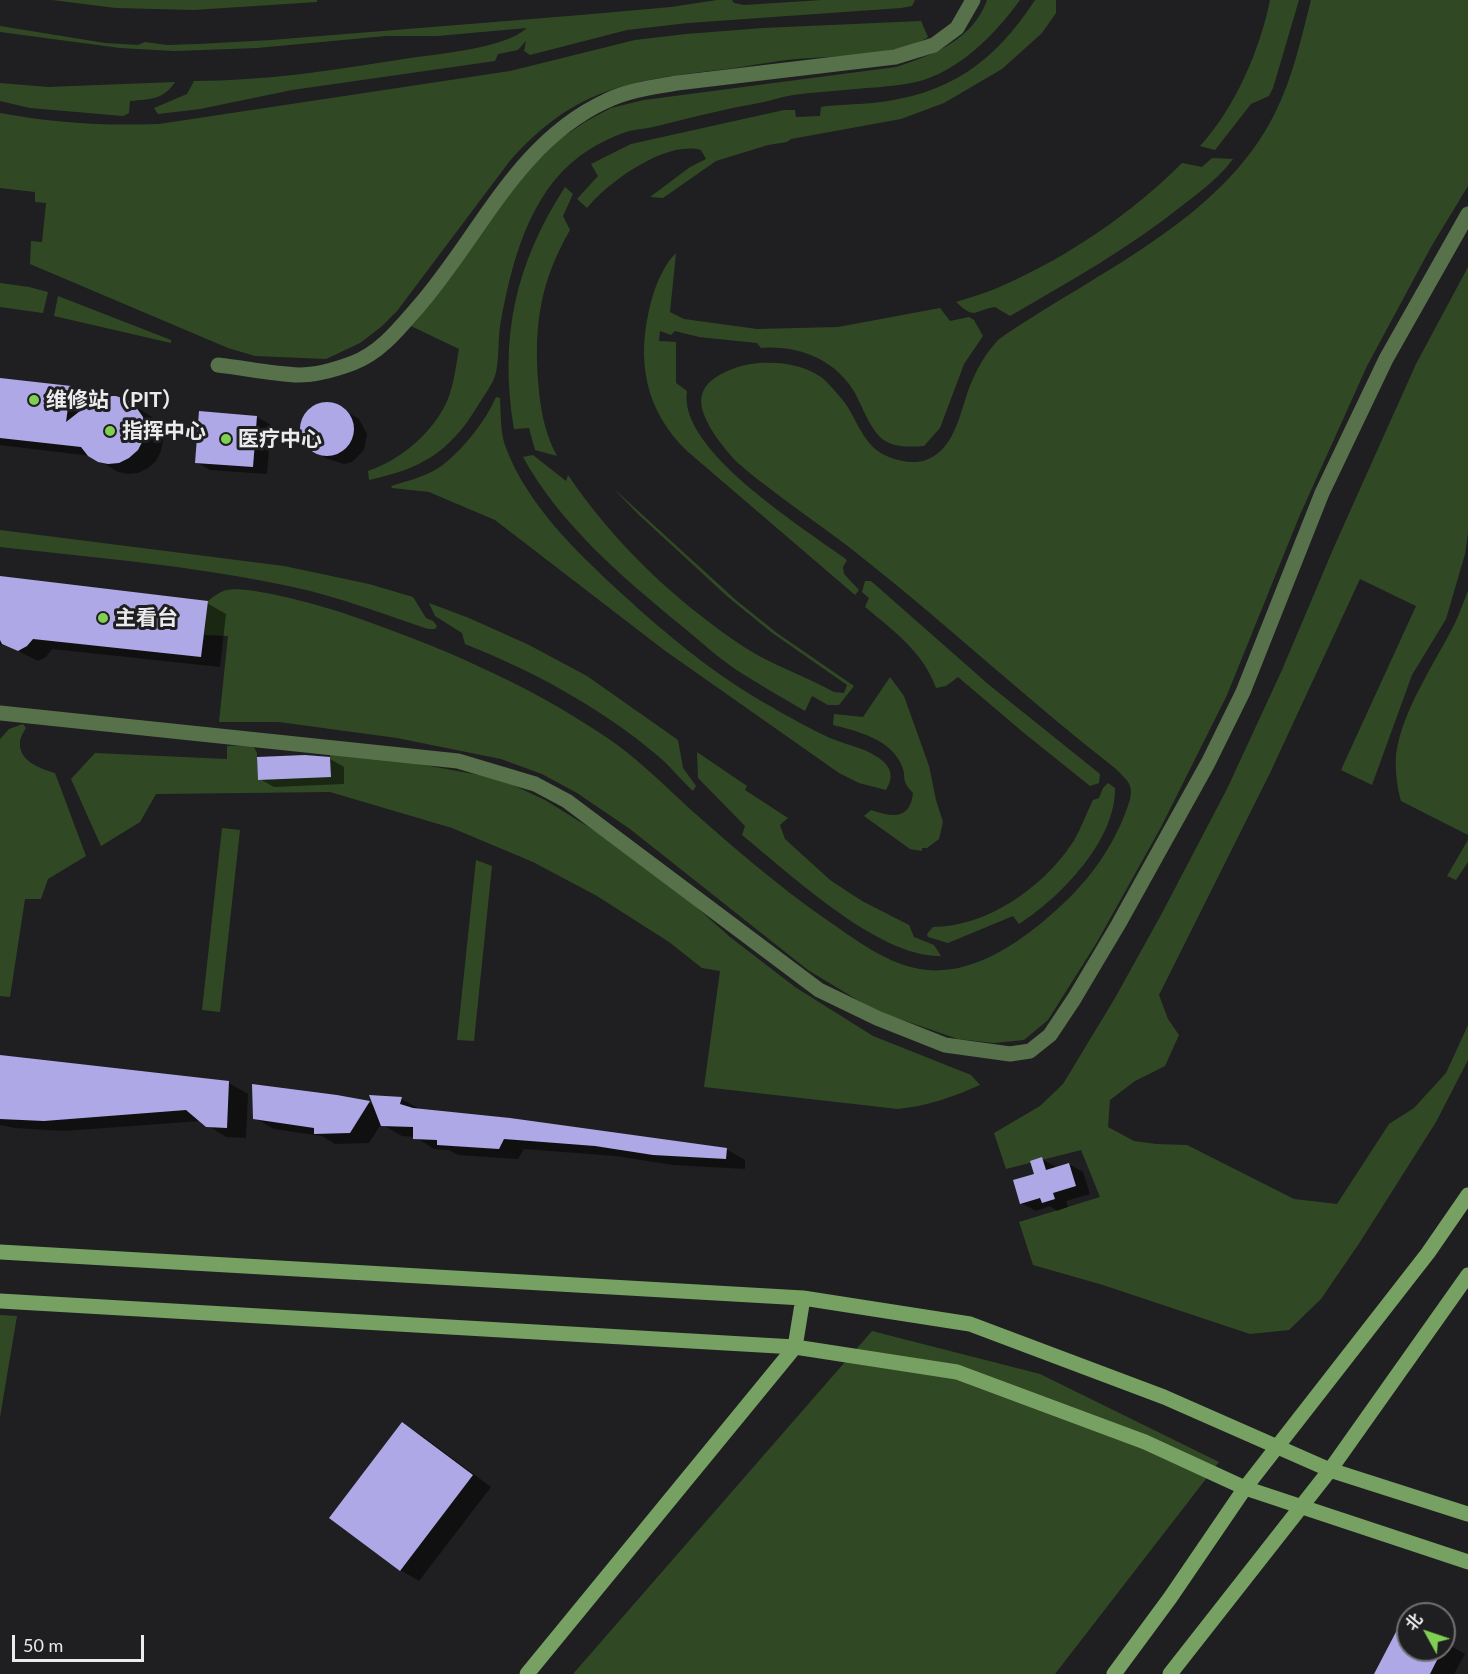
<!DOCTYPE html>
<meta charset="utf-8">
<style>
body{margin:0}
#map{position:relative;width:1468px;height:1674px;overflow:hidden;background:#1f1f21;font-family:Lato,"Noto Sans SC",sans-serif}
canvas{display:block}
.north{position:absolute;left:1396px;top:1602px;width:60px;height:60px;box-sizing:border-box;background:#1f1f21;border:2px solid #717173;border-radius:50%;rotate:310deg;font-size:16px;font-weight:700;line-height:24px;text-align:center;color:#ebebed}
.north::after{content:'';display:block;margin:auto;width:21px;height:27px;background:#7fd052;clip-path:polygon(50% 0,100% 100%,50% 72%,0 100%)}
.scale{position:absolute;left:12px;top:1635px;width:132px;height:27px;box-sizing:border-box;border:3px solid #ebebed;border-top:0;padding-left:8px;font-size:18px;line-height:21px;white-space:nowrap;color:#ebebed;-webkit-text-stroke:4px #1f1f21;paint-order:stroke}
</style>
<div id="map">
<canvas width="1468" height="1674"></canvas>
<div class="north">北</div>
<div class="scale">50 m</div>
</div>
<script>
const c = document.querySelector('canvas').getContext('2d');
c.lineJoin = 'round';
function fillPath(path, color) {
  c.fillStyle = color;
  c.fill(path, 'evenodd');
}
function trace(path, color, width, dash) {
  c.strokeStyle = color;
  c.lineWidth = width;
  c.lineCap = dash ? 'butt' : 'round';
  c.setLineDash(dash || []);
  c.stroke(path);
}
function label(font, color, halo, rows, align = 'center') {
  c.font = font + ' Lato,"Noto Sans SC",sans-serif';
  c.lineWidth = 6;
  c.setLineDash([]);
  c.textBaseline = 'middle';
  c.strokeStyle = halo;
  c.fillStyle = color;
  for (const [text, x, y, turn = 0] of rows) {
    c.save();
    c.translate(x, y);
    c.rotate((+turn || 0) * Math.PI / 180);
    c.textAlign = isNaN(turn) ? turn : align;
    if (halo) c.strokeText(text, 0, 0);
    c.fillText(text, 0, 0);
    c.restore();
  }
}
const green = new Path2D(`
 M 52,0 L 317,0 L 317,2 L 193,10 L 116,8 Z
 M 717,0 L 732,0 L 734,3 L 744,5 L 822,0 L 915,0 L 912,6 L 901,8 L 688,23 L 627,30 L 530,55 L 524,51 L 526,41 L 518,50 L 498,54 L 495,61 L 292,90 L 200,109 L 158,114 L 154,108 L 187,94 L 194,81 C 265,81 335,70 404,59 C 436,54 504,49 527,28 L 437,36 L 386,36 L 257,48 L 174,51 L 120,48 L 0,32 L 0,26 L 105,43 L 138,45 L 145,42 L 167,45 L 199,44 L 271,40 L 581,15 L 671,7 Z
 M 987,0 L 1020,0 C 993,37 954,77 906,84 C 869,89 831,90 793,95 C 780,97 767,102 754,104 C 720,110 690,118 657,126 C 647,129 635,129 626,132 C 611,137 594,146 581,155 C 528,194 511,265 500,326 C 498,341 499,363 495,376 C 491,387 483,397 477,407 C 449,453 420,469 369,480 L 368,471 C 401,460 434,432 448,399 C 454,383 456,366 459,349 L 411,326 L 519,179 L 557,141 L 585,122 L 611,108 L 644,100 L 896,67 C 933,55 973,40 987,0 Z
 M 1035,0 L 1056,0 L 1056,13 L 1042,33 L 1002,69 L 944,103 L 901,119 L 791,139 L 787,142 L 768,145 L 716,161 L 663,198 L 650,197 L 690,167 L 706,159 L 701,150 C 666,140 608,182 587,208 L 577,199 L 598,176 L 591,164 L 631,144 L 784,110 L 795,110 L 796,117 L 820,116 L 821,107 C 839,104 855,105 873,103 C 948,95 994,63 1035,0 Z
 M 1270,0 L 1299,0 L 1273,88 L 1269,96 L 1251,104 L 1215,150 L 1200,146 C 1235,108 1260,50 1270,0 Z
 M 1311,0 L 1468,0 L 1468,186 L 1431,247 L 1367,366 L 1299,517 L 1227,695 L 1161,827 L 1097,942 L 1048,1020 L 1024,1040 L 994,1043 L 958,1039 L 874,1010 L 808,970 L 630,829 L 577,793 L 542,774 L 501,759 L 397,738 L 279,722 L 219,722 L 228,636 L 204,635 L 208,601 C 213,597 221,591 227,590 C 247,585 319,605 340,612 C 434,644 525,682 606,737 C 637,758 663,784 690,809 C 733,847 777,885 824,918 C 855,939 888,966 927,970 C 971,974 1013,947 1046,919 C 1081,890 1108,857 1125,814 C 1128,805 1133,796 1130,786 C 1128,780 1121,774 1116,769 C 1030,702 950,627 864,559 C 836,536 806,516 777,494 C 764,484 750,474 738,463 C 724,449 696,415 702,395 C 706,380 722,373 735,368 C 760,359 799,361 821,377 C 830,384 838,395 845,403 C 854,416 860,433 871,445 C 882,458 910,466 926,460 C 958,448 960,407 972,381 C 979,365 987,352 998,340 C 1092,274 1222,221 1275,113 C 1293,77 1301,39 1311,0 Z
 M 921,21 L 928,37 C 904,54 843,56 813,58 C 784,59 756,65 727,69 C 633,80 575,86 509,162 L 397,311 L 381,327 L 360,343 L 326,359 L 255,356 L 228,348 L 30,264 L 31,241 L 42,242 L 46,203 L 35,202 L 35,192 L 0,188 L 0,113 C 54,123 103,126 159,124 L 510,71 L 635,40 L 686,34 L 763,28 Z
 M 175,82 C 163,100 151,99 130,101 L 129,113 L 123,116 L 30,108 L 0,101 L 0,83 L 48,87 Z
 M 1212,158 L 1233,159 C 1220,177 1201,191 1183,205 C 1129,248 1069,282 1010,316 L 995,307 C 972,311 976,320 956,302 C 972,297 989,292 1004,285 C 1069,256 1131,214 1182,163 L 1202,167 Z
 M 565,187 L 573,194 L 563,216 L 570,230 C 541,280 534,323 538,380 C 540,407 544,432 557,456 L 535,450 L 529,428 L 514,429 C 499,338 515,264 565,187 Z
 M 676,253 L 670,312 L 684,319 L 757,329 L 838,327 L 940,308 L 950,321 L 969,317 L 974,320 L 983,336 L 964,364 L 940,428 L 924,446 C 908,447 892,448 880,437 C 869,426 862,406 855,393 C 835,359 798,345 761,348 L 757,343 L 699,337 L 675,331 L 671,335 L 660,331 L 659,341 L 676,342 L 676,383 L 687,391 C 677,450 804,528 847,560 L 843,567 L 844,574 L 859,590 L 855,595 L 687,451 C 644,409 636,359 651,302 C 656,284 663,266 676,253 Z
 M 1468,267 L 1468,533 L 1465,554 L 1446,619 L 1412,675 L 1372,785 L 1341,770 L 1416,606 L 1360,579 L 1270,773 L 1159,995 L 1168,1019 L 1179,1035 L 1165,1066 L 1135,1081 L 1110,1100 L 1108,1127 L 1134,1141 L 1156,1144 L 1187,1145 L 1294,1199 L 1337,1204 L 1389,1124 L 1414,1108 L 1446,1073 L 1468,1025 L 1468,1060 L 1436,1122 L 1360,1242 L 1321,1299 L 1289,1330 L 1250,1334 L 1103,1285 L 1033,1265 L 1019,1222 L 1100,1197 L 1081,1150 L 1006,1169 L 994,1133 L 1040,1106 L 1063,1084 L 1115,998 L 1161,915 L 1227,789 L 1282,670 L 1334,547 L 1416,364 Z
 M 0,283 L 29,287 L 48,292 L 43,313 L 0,307 Z
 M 58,296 L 171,340 L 171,343 L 54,316 Z
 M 496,397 L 500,398 C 501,414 500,433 506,448 C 528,506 577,552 621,593 C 667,635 716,676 770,706 C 789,717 810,729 830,738 C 849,746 868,748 884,762 C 893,771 892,780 886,790 L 859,783 L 839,773 L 664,650 L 495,520 L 429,492 L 392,488 L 391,486 C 407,481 425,477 440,467 C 461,452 486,421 496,397 Z
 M 533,455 L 566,481 L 568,475 C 614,543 675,601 744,647 C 772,665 805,676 834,692 L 844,693 L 847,685 L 771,632 L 728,597 L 639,515 L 613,488 L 737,601 L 777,633 L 854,686 L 839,705 L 828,705 L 812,696 L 805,711 C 783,698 760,685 738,671 C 717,657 698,639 678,623 C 620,575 560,524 523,457 Z
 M 0,530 L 284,566 L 369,584 L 413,597 L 426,618 L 433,621 L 437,626 L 435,629 L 428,629 C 383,614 340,597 293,587 C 197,566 98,558 0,547 Z
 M 865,581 L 871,581 L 988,684 L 1100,774 L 1099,783 L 1090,786 L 1024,733 L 958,677 L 946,686 L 936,688 C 924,653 893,630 865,607 L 869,598 L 862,592 Z
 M 1468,591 L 1468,835 L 1401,801 C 1397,787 1395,769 1396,755 C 1402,710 1434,665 1454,625 C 1460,614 1463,602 1468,591 Z
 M 429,603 L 469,618 L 529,645 L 587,676 L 678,740 L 683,768 L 696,786 L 693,791 C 680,779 670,766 657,755 C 600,707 533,671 465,644 L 462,633 L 435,616 Z
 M 890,677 L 904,696 L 929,766 L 936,800 L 943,822 L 939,839 L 927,848 L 922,848 L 922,851 L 910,849 L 864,816 L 871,810 C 891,817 910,821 913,793 C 899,778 908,779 901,764 C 890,739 857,731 833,725 L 834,714 L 863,717 Z
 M 23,724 L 26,728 C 24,731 20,738 20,742 C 18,761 41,769 55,773 L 86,856 L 48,879 L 41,899 L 25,899 L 10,997 L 0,996 L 0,739 L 9,729 Z
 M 253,745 L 257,753 L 258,779 L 331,776 L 330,754 L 397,760 L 479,775 L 513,785 L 545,800 L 608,839 L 695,906 L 730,937 L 795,987 L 873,1036 L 971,1075 L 980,1085 C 953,1097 927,1106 898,1109 L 704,1087 L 720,971 L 702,968 L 669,942 L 597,896 L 533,862 L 452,828 L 330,792 L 156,794 L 140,822 L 101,846 L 71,779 L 95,753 L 227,759 L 227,746 Z
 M 697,752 L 747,786 L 745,790 L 788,818 L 780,825 L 785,839 L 830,880 L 862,901 L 909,925 L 914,937 L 934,945 L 941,956 C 879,958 789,873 742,835 L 745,826 L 698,778 Z
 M 1108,783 L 1115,788 C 1116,840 1061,897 1019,924 L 1013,916 L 948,943 L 928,937 L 927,934 L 933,927 C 986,927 1042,888 1071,845 C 1080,832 1086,814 1093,800 L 1099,798 L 1103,788 Z
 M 222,828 L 240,830 L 220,1012 L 202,1010 Z
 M 1468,840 L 1468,862 L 1456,880 L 1447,876 Z
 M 476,860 L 492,866 L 474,1041 L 457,1040 Z
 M 0,1315 L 17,1316 L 0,1417 Z
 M 872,1331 L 1040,1374 L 1219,1462 L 1055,1674 L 573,1674 Z`);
const shadow = new Path2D(`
 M 0,379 L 70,388 L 89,398 L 88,406 L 127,401 L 155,419 L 161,429 L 163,440 L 161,451 L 156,461 L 148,468 L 138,473 L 128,474 L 118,472 L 91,456 L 0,445 Z
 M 320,404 L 337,406 L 359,419 L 367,434 L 364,450 L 352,462 L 344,464 L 328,459 L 313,451 L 303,438 L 303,421 L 313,408 Z
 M 257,417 L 271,425 L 267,474 L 210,470 L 196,462 Z
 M 0,577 L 207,603 L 226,614 L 220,667 L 52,649 L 46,657 L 38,661 L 6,645 L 0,645 Z
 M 330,759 L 344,767 L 344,784 L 274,787 L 260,779 Z
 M 0,1056 L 229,1083 L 248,1094 L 246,1138 L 226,1137 L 201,1121 L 64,1131 L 15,1128 L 0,1125 Z
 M 337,1097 L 369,1103 L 375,1106 L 401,1099 L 420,1109 L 726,1149 L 745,1160 L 745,1169 L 673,1165 L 615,1156 L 524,1149 L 518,1159 L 458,1155 L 449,1150 L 434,1149 L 415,1137 L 402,1136 L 381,1124 L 369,1143 L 335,1144 L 322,1136 L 274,1129 L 255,1118 Z
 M 1042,1159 L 1056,1167 L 1069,1164 L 1083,1172 L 1090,1194 L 1066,1201 L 1068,1207 L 1057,1211 L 1050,1206 L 1036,1211 L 1021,1203 Z
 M 402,1424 L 421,1435 L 491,1487 L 419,1581 L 400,1570 Z
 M 1408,1623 L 1408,1650 L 1444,1650 L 1444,1642 L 1465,1654 L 1454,1674 L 1376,1674 Z`);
const building = new Path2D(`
 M 0,378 L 71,386 L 66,422 L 94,400 L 105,396 L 116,396 L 127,400 L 136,407 L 143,417 L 145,428 L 143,440 L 138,450 L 129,458 L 119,463 L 108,464 L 98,462 L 88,456 L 81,447 L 0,438 Z
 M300 429a27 27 0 1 1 54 0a27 27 0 1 1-54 0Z
 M 199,411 L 257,416 L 253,467 L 195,463 Z
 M 0,576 L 208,601 L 201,657 L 33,639 L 27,646 L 18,651 L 2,644 L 0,640 Z
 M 305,755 L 330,757 L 331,777 L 258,780 L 257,757 Z
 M 0,1055 L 229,1081 L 227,1128 L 206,1127 L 186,1110 L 44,1121 L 0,1119 Z
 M 252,1084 L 337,1095 L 370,1101 L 350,1133 L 314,1134 L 314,1128 L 253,1119 Z
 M 369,1095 L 402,1097 L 400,1104 L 413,1108 L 510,1118 L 727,1148 L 726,1159 L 653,1155 L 595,1146 L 504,1139 L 499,1149 L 437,1145 L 437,1140 L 413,1139 L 413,1127 L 381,1126 Z
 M 1042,1157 L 1046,1170 L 1069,1163 L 1076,1186 L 1053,1193 L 1055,1199 L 1042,1203 L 1040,1198 L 1020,1204 L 1013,1180 L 1034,1174 L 1030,1161 Z
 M 402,1422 L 473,1475 L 400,1571 L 329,1518 Z
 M 1408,1609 L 1408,1650 L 1442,1650 L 1430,1674 L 1374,1674 Z`);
const street = new Path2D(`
 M 218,365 C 245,368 272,374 299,375 C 316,375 337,369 353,363 C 380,353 399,329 418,307 C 480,236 517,142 606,101 C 628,90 654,87 677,83 L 895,57 L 934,45 L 957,28 L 973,0
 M 0,713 L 458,761 L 535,784 L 567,801 L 819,990 L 877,1018 L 945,1045 L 1010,1054 L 1030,1051 L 1050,1035 L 1074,999 L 1118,925 L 1208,763 L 1243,692 L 1322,493 L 1386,359 L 1468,214`);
const secondary = new Path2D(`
 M 0,1252 L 803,1298 L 970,1324 L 1164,1397 L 1330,1470 L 1468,1514
 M 0,1301 L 795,1347 L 957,1372 L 1145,1442 L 1245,1488 L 1468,1562
 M 527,1674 L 795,1347 L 803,1298
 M 1114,1674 L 1170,1598 L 1245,1488 L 1428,1253 L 1468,1195
 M 1170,1674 L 1330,1470 L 1468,1275`);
const markers = [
 [34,400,6,"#7fd052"],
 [110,431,6,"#7fd052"],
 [226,439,6,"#7fd052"],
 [103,618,6,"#7fd052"]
];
const poiNames = [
 ["维修站（PIT）",46,400],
 ["指挥中心",122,431],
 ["医疗中心",238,439],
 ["主看台",115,618]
];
fillPath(green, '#304924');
fillPath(shadow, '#0007');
fillPath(building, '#aea8e7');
trace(street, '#57724b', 15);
trace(secondary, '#76a162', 15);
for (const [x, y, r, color] of markers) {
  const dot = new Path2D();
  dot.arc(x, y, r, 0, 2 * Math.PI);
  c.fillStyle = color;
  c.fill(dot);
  trace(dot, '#1f1f21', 2);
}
label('bold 21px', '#ebebed', '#1f1f21', poiNames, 'left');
</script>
